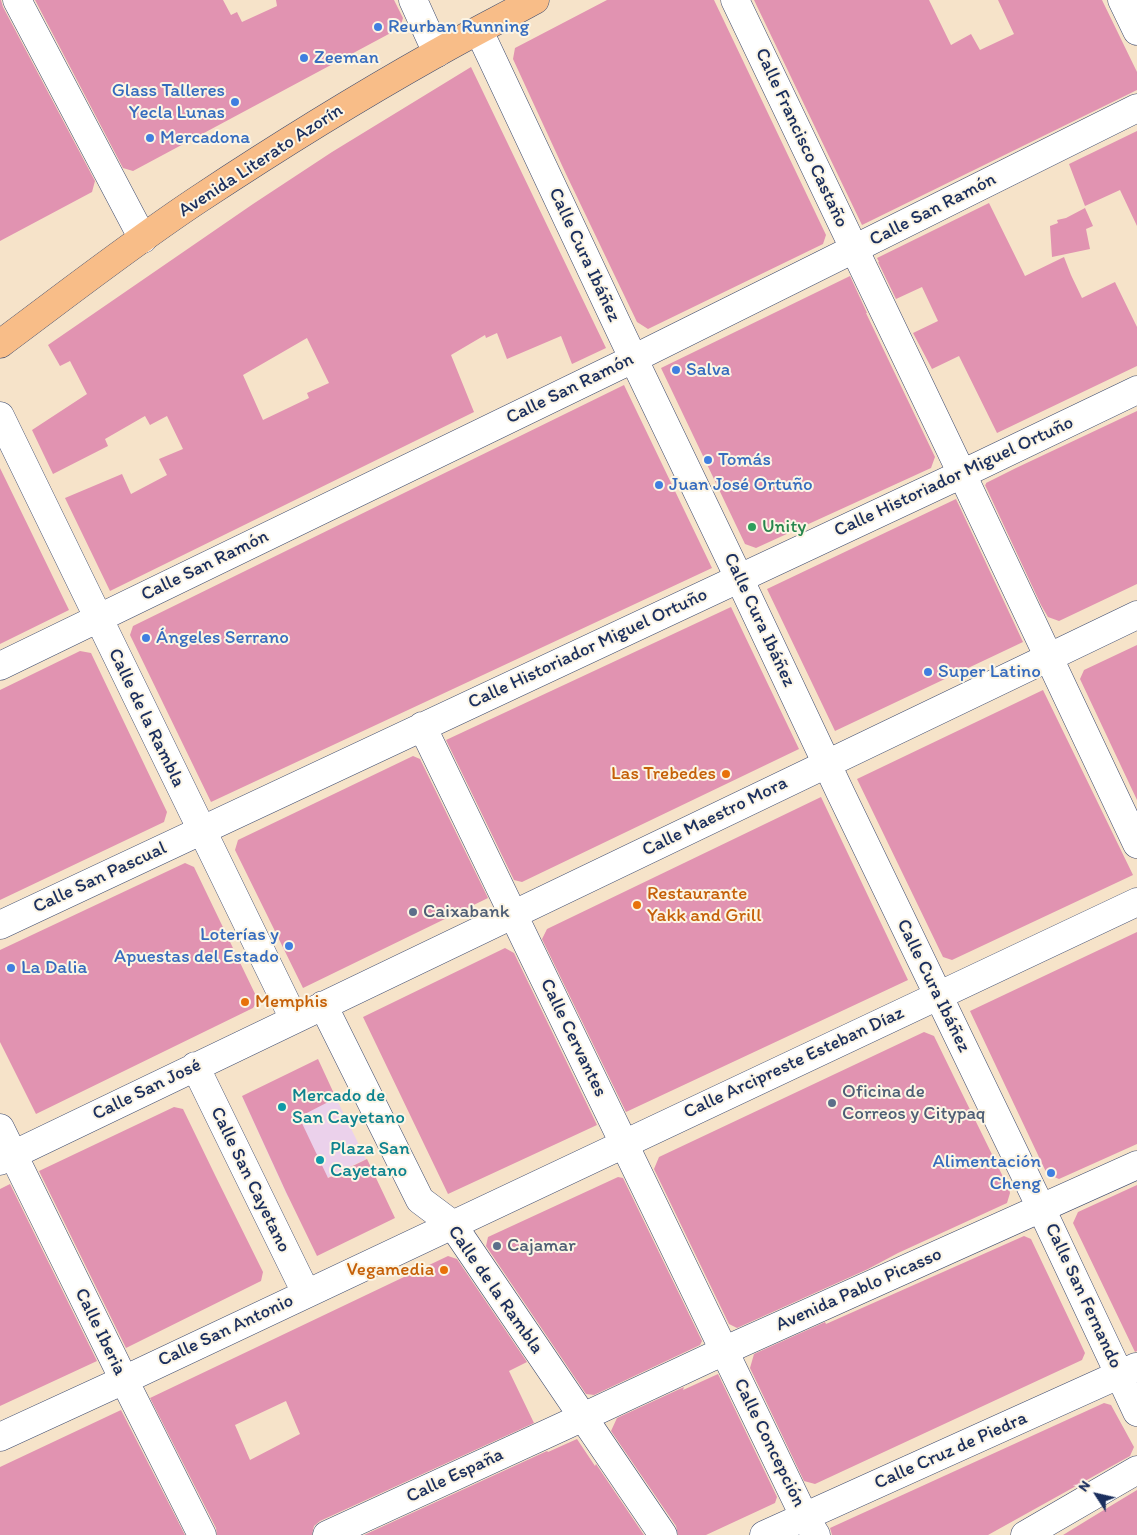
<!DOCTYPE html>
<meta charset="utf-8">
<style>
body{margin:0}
#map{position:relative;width:1137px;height:1535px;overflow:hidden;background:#f6e3c9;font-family:Itim,sans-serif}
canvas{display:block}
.north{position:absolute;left:1072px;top:1470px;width:50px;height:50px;-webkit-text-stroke:4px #fcf5e5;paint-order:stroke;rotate:305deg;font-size:14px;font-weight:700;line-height:20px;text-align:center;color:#1b2f5e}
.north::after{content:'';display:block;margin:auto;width:18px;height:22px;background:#1b2f5e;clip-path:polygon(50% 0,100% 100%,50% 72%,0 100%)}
</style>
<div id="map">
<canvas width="1137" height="1535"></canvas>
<div class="north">N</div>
</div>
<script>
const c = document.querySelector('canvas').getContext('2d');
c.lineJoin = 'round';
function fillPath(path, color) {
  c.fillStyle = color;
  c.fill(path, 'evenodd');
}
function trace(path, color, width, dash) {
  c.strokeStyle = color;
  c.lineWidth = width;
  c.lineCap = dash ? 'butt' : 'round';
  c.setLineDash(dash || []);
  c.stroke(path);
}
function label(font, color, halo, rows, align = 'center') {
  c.font = font + ' Itim,sans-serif';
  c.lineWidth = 4;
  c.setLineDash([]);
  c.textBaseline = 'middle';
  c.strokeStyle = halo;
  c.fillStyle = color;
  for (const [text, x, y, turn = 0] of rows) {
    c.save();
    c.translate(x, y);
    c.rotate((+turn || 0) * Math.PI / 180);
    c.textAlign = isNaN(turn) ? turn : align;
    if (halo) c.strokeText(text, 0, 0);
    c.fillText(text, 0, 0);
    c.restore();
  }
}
const built = new Path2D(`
 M 242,1096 L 336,1098 L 366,1159 L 288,1197 Z`);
const building = new Path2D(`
 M 0,0 L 1,0 L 3,7 L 95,181 L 92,192 L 0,241 Z
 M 35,0 L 223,0 L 231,15 L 237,12 L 242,22 L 277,6 L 276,0 L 394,0 L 403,18 L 400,28 L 133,171 L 123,168 Z
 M 607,0 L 714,0 L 826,235 L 823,244 L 648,329 L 637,322 L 566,174 L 513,59 L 515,48 Z
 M 754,0 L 929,0 L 951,45 L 971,34 L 980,50 L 1014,34 L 998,0 L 1102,0 L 1137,72 L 1137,90 L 862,225 Z
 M 471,67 L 606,348 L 572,364 L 561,336 L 507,359 L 497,333 L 486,338 L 485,335 L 451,355 L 474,412 L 110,591 L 65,498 L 122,474 L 131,494 L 167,475 L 159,459 L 183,449 L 167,416 L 150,425 L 145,416 L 105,439 L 108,446 L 53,474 L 32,430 L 87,394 L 70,361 L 60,366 L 48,345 L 253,204 L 332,152 ZM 307,338 L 329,383 L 307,393 L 309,398 L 263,420 L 243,375 Z
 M 1137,131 L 1137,226 L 1120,190 L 1085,206 L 1069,164 Z
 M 989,203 L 1025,276 L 1064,257 L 1071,275 L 1082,298 L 1115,282 L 1137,327 L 1137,366 L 997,433 L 959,356 L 932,369 L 913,333 L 938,321 L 922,287 L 896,299 L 878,262 L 879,262 L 877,258 Z
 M 1085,208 L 1093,226 L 1086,229 L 1090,249 L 1052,257 L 1050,226 L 1058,223 L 1057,220 L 1066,218 Z
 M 850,276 L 867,313 L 866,313 L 935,457 L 931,468 L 756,548 L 745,544 L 661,368 Z
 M 624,385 L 712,568 L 211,802 L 130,635 L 133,626 Z
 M 1137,411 L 1137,584 L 1059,621 L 1048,617 L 1041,605 L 985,485 L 986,484 L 986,483 L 1016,468 Z
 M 0,468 L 69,610 L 0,644 Z
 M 956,499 L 1023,642 L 835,731 L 767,589 Z
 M 731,607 L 799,749 L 522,882 L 514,880 L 446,740 Z
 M 1137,645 L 1137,800 L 1080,679 L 1084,670 Z
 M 80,651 L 91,653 L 167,812 L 164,822 L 0,900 L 0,690 Z
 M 1043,690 L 1133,875 L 952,960 L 943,957 L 857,779 Z
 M 413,756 L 420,759 L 488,898 L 303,988 L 235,850 L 238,840 Z
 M 821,797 L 908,980 L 626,1112 L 542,939 L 547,929 Z
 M 185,863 L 194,867 L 258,1000 L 253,1008 L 36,1114 L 0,1042 L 0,950 Z
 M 1137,932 L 1137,1144 L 1059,1179 L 1047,1174 L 970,1011 Z
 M 505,948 L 514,953 L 597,1125 L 448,1194 L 363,1017 Z
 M 924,1032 L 934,1036 L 953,1075 L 1009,1189 L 1010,1193 L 1007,1203 L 898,1253 L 868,1269 L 737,1328 L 729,1324 L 654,1169 L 659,1157 Z
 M 318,1059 L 336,1098 L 299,1117 L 328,1178 L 367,1159 L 395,1218 L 317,1256 L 286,1192 L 242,1096 Z
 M 174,1107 L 183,1109 L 214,1173 L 263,1272 L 261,1281 L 126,1348 L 39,1171 Z
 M 618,1177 L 623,1178 L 702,1341 L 700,1345 L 594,1395 L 586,1394 L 486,1246 L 488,1237 Z
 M 10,1184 L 97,1361 L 0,1406 L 0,1189 Z
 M 1137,1185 L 1137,1351 L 1135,1352 L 1073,1223 L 1078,1212 Z
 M 1024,1236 L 1031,1239 L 1078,1338 L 1085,1353 L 1082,1360 L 815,1484 L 804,1481 L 750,1368 L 754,1354 L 825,1322 L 826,1324 Z
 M 448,1256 L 457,1259 L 527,1362 L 509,1371 L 534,1423 L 320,1521 L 314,1526 L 312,1535 L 217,1535 L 216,1528 L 150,1398 ZM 286,1401 L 300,1434 L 250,1460 L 235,1425 Z
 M 718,1374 L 777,1497 L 775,1503 L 706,1535 L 678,1535 L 676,1526 L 611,1431 L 617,1418 L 684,1387 L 683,1390 Z
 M 1104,1403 L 1111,1405 L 1134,1447 L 1130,1456 L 988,1535 L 832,1535 L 830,1528 Z
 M 121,1410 L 185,1535 L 0,1535 L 0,1467 Z
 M 577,1439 L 595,1466 L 596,1464 L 644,1535 L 364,1535 L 547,1451 L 548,1452 Z
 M 1137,1490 L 1137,1535 L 1063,1535 L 1094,1516 Z`);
const minor = new Path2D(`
 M 17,0 L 143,239
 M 413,0 L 437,53
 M 735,0 L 962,474 L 1137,844
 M 1122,0 L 1137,31
 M 479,31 L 624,339 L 739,578 L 841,794 L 1041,1208 L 1137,1412
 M 0,416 L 294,1019
 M 0,666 L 633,359 L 1137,108
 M 422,726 L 804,1516 L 816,1535
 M 0,925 L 962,474 L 1137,390
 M 323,1005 L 420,1200 L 452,1224 L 663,1535
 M 195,1066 L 306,1293
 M 0,1128 L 124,1380 L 202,1535
 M 0,1161 L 1137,615
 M 0,1437 L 124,1380 L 1137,902
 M 327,1535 L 566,1425 L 739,1344 L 1137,1165
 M 764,1535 L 1136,1367
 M 1025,1535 L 1137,1470`);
const major = new Path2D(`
 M 0,344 C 66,295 131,244 199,199 C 276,148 355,99 435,54 C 468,35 502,18 535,0`);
const markers = [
 [378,27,5,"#3f7fe0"],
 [304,58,5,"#3f7fe0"],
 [235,102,5,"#3f7fe0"],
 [150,138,5,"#3f7fe0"],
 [676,370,5,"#3f7fe0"],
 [708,460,5,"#3f7fe0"],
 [659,485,5,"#3f7fe0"],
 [752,527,5,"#2e9e5b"],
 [146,638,5,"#3f7fe0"],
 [928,672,5,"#3f7fe0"],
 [726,774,5,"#e8710a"],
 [637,905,5,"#e8710a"],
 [413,912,5,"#5c6f8a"],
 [289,946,5,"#3f7fe0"],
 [11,968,5,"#3f7fe0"],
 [245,1002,5,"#e8710a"],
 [832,1103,5,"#5c6f8a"],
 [282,1107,5,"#0f9aa8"],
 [320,1160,5,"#0f9aa8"],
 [1051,1173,5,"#3f7fe0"],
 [497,1246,5,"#5c6f8a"],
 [444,1270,5,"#e8710a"]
];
const shopNames = [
 ["Reurban Running",388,27],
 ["Zeeman",314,58],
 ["Glass Talleres",225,91,"right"],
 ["Yecla Lunas",225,113,"right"],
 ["Mercadona",160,138],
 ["Salva",686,370],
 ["Tomás",718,460],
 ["Juan José Ortuño",669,485],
 ["Ángeles Serrano",156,638],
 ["Super Latino",938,672],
 ["Loterías y",279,935,"right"],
 ["Apuestas del Estado",279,957,"right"],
 ["La Dalia",21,968],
 ["Alimentación",1041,1162,"right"],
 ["Cheng",1041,1184,"right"]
];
const streetNames = [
 ["Calle Francisco Castaño",801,138,65],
 ["Avenida Literato Azorín",261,161,-33],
 ["Calle San Ramón",933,210,-27],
 ["Calle Cura Ibáñez",584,255,65],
 ["Calle San Ramón",570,389,-26],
 ["Calle Historiador Miguel Ortuño",954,477,-25],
 ["Calle San Ramón",205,566,-26],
 ["Calle Cura Ibáñez",759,620,65],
 ["Calle Historiador Miguel Ortuño",588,649,-25],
 ["Calle de la Rambla",146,718,64],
 ["Calle Maestro Mora",715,817,-26],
 ["Calle San Pascual",100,878,-25],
 ["Calle Cura Ibáñez",933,986,64],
 ["Calle Cervantes",573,1038,64],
 ["Calle Arcipreste Esteban Díaz",794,1063,-25],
 ["Calle San José",147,1090,-26],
 ["Calle San Cayetano",250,1180,64],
 ["Calle de la Rambla",495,1290,55],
 ["Avenida Pablo Picasso",859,1290,-24],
 ["Calle San Fernando",1083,1296,65],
 ["Calle San Antonio",226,1331,-25],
 ["Calle Iberia",100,1332,64],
 ["Calle Concepción",769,1443,64],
 ["Calle Cruz de Piedra",951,1451,-24],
 ["Calle España",455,1476,-25]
];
const leisureNames = [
 ["Unity",762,527]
];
const foodNames = [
 ["Las Trebedes",716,774],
 ["Restaurante",647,894,"left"],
 ["Yakk and Grill",647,916,"left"],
 ["Memphis",255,1002,"left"],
 ["Vegamedia",434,1270]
];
const serviceNames = [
 ["Caixabank",423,912],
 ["Oficina de",842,1092],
 ["Correos y Citypaq",842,1114],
 ["Cajamar",507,1246]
];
const cultureNames = [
 ["Mercado de",292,1096],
 ["San Cayetano",292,1118],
 ["Plaza San",330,1149],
 ["Cayetano",330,1171]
];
fillPath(built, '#ebd1eb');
fillPath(building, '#e193b1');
trace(minor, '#3c4a6e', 29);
trace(major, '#3c4a6e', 29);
trace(minor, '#fff', 28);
trace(major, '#f8bd88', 28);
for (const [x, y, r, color] of markers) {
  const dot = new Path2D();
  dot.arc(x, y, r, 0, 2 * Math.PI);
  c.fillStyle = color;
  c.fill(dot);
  trace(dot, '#fcf5e5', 2);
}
label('19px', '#366cbe', '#fcf5e5', shopNames, 'left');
label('19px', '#1b2f5e', '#fcf5e5', streetNames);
label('19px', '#27864d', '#fcf5e5', leisureNames, 'left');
label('19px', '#c56008', '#fcf5e5', foodNames, 'right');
label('19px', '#4e5e75', '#fcf5e5', serviceNames, 'left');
label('19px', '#0d838f', '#fcf5e5', cultureNames, 'left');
</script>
